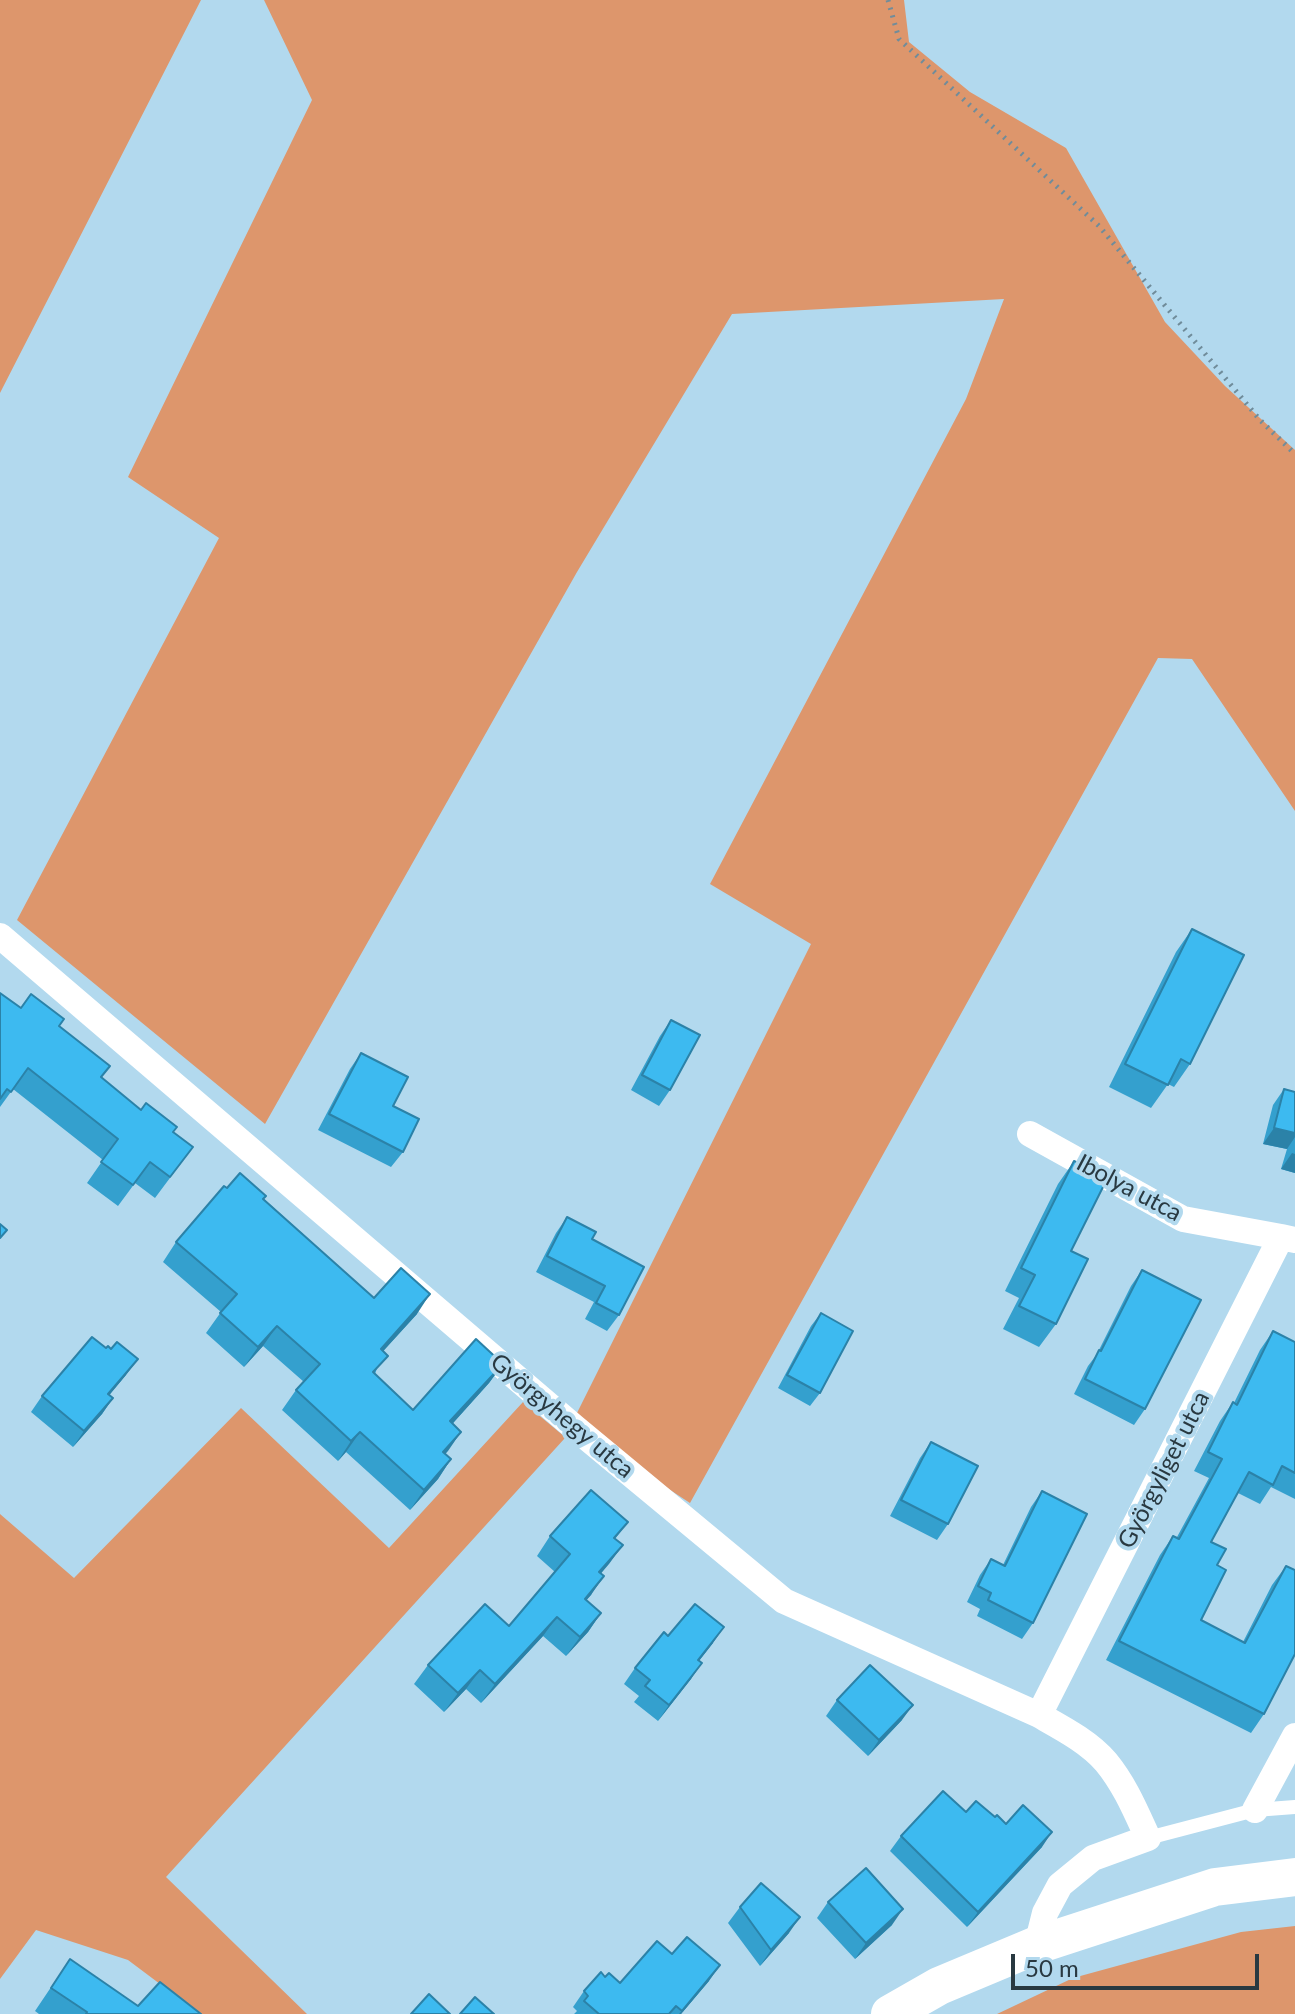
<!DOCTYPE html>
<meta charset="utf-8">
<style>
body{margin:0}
#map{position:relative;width:1295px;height:2014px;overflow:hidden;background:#b2d9ee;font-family:Lato,sans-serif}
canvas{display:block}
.scale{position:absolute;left:1011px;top:1954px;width:248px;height:36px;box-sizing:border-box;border:4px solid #293941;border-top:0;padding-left:10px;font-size:24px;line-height:28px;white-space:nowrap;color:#293941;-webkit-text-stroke:6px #b2d9ee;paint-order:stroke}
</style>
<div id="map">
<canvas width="1295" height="2014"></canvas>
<div class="scale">50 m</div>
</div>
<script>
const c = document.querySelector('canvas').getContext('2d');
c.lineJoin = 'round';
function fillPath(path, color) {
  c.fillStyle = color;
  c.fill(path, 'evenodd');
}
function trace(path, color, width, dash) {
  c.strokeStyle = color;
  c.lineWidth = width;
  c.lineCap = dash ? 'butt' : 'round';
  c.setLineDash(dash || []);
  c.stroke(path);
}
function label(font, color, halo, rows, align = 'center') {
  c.font = font + ' Lato,sans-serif';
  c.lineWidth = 8;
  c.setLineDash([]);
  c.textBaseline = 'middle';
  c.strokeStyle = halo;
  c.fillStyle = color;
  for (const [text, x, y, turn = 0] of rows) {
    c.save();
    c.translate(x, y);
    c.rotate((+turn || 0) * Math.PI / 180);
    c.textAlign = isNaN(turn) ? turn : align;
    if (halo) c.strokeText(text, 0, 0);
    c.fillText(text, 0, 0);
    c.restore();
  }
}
const green = new Path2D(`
 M 0,0 L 201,0 L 0,393 Z
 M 264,0 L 904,0 L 909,42 L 970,92 L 1066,148 L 1165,322 L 1225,386 L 1295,450 L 1295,811 L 1192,659 L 1158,658 L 690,1503 L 597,1442 L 576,1420 L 565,1438 L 166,1877 L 307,2014 L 200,2014 L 128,1960 L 36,1930 L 0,1979 L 0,1514 L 74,1578 L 241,1408 L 389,1548 L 523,1402 L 565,1437 L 811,944 L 710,884 L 966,399 L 1004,299 L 732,314 L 577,572 L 265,1124 L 17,920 L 219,538 L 128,477 L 312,100 Z
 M 1295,1926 L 1295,2014 L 997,2014 L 1073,1978 L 1241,1932 Z`);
const path = new Path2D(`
 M 888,0 L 899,39 L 1099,226 L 1260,420 L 1295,454`);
const lane = new Path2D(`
 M 1148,1838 L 1255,1810 L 1295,1807`);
const street = new Path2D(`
 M 0,936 L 574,1427 L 784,1601 L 1039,1715 C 1062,1728 1089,1742 1106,1762 C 1125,1785 1136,1812 1148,1838 L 1093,1858 L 1060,1885 L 1045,1913 L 1037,1945
 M 1030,1134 L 1183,1219 L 1281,1237
 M 1039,1715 L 1281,1237 L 1295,1240
 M 1255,1810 L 1295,1736`);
const secondary = new Path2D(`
 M 890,2014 L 939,1986 L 1037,1945 L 1215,1887 L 1295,1877`);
const wall = new Path2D(`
 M 1192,929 L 1190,1064 L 1174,1087 L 1168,1084 L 1151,1108 L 1109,1087 L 1176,952 Z
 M 0,993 L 21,1008 L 59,1026 L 110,1066 L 101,1078 L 141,1110 L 193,1147 L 155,1198 L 135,1183 L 118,1206 L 87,1183 L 103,1160 L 13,1089 L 0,1107 Z
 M 671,1020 L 670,1090 L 659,1106 L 631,1090 L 660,1036 Z
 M 361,1053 L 393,1106 L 403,1152 L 391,1167 L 318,1130 L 350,1069 Z
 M 1284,1089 L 1295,1092 L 1295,1173 L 1281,1169 L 1287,1149 L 1263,1144 L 1273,1105 Z
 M 1074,1161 L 1071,1251 L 1056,1324 L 1039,1347 L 1003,1329 L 1019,1298 L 1005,1291 L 1058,1184 Z
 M 227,1188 L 264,1199 L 374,1298 L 417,1314 L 383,1351 L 375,1374 L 413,1410 L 503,1364 L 489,1383 L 453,1423 L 445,1454 L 451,1459 L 438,1479 L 410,1510 L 346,1452 L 338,1461 L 282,1410 L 296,1390 L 304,1382 L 263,1346 L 244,1367 L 206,1333 L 221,1312 L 163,1262 L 176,1242 Z
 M 567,1217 L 592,1239 L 619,1315 L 607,1331 L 585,1319 L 594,1302 L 536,1272 L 556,1233 Z
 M 1142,1270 L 1145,1409 L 1134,1425 L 1074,1394 L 1088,1366 L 1097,1354 L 1131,1286 Z
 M 821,1313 L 820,1393 L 810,1406 L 778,1388 L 811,1326 Z
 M 1273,1331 L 1295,1342 L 1295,1499 L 1271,1487 L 1260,1504 L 1238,1493 L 1211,1542 L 1217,1565 L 1201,1620 L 1243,1642 L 1272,1585 L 1286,1566 L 1264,1714 L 1251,1733 L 1106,1660 L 1160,1555 L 1173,1536 L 1177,1537 L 1209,1478 L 1194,1471 L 1220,1421 L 1233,1402 L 1234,1403 L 1260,1350 Z
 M 126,1375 L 109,1395 L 113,1398 L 102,1414 L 73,1447 L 31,1412 L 42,1396 Z
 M 931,1442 L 948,1524 L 937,1540 L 890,1516 L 920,1458 Z
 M 1042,1491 L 1033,1623 L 1022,1639 L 977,1616 L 980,1609 L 967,1602 L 980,1575 L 991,1559 L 1003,1565 L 1031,1507 Z
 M 628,1522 L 615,1539 L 623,1545 L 601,1573 L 591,1595 L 586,1600 L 601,1613 L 588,1632 L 566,1656 L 543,1636 L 481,1703 L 466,1689 L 444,1712 L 414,1684 L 428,1665 L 509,1626 L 555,1572 L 537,1556 L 550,1536 Z
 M 668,1636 L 713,1643 L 699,1661 L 691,1679 L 658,1721 L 634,1702 L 639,1696 L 624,1684 L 635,1668 Z
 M 837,1700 L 902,1720 L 868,1756 L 826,1716 Z
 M 966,1812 L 995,1817 L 1042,1847 L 967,1927 L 890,1851 L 901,1836 Z
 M 828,1902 L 892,1925 L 855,1959 L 817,1918 Z
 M 740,1907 L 789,1933 L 760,1966 L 728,1923 Z
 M 672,1954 L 709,1981 L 681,2014 L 574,2014 L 577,2011 L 573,2007 L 584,1991 L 605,1977 L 620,1983 Z
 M 70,1959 L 138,2006 L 201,2014 L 39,2014 L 35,2011 Z`);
const shadedWall = new Path2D(`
 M 1274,1128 L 1295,1133 L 1295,1137 L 1287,1149 L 1263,1144 Z
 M 1292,1153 L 1295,1154 L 1295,1173 L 1281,1169 Z
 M 430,1294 L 417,1314 L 367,1369 L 381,1349 Z
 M 277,1326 L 263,1346 L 244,1367 L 258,1347 Z
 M 138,1359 L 126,1375 L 97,1410 L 108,1394 Z
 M 503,1364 L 489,1383 L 437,1441 L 450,1421 Z
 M 113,1398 L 102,1414 L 73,1447 L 84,1431 Z
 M 360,1432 L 346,1452 L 338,1461 L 351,1441 Z
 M 461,1432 L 448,1451 L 430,1471 L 443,1452 Z
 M 451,1459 L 438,1479 L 410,1510 L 424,1490 Z
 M 623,1545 L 609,1564 L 586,1591 L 599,1572 Z
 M 604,1576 L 591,1595 L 571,1618 L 585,1599 Z
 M 601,1613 L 588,1632 L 566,1656 L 580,1637 Z
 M 557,1617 L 543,1636 L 481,1703 L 495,1684 Z
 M 724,1627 L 713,1643 L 687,1676 L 698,1660 Z
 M 702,1663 L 691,1679 L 658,1721 L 669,1705 Z
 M 480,1670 L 466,1689 L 444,1712 L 458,1693 Z
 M 913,1705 L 902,1720 L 868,1756 L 879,1740 Z
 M 1052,1832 L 1042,1847 L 967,1927 L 978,1912 Z
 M 903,1909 L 892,1925 L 855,1959 L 866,1943 Z
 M 800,1917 L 789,1933 L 760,1966 L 771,1950 Z
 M 720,1965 L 709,1981 L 681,2014 L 679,2014 Z`);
const building = new Path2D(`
 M 1192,929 L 1244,955 L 1190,1064 L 1181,1059 L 1168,1085 L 1125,1064 Z
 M 0,993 L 21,1008 L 31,994 L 64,1019 L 59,1026 L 110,1066 L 101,1077 L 141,1110 L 146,1103 L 177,1127 L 173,1132 L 193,1147 L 170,1177 L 150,1162 L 133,1185 L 101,1162 L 118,1139 L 28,1068 L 11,1092 L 7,1089 L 0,1099 Z
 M 671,1020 L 700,1035 L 670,1090 L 642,1075 Z
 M 361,1053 L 408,1077 L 393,1106 L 419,1119 L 403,1152 L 329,1114 Z
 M 1284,1089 L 1295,1092 L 1295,1133 L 1274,1128 Z
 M 1074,1161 L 1108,1177 L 1071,1251 L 1088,1259 L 1056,1324 L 1019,1306 L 1035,1275 L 1021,1268 Z
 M 240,1173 L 266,1196 L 263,1199 L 374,1298 L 401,1268 L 430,1294 L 381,1349 L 388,1356 L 373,1372 L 413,1410 L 476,1339 L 503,1364 L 450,1421 L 461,1432 L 443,1452 L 451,1459 L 424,1490 L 360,1432 L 351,1441 L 296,1390 L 320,1364 L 277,1326 L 258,1347 L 220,1313 L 237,1294 L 176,1242 L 224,1186 L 227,1188 Z
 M 567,1217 L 596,1232 L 592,1239 L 644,1267 L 619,1315 L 596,1303 L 605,1286 L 547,1256 Z
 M 0,1224 L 7,1230 L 0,1238 Z
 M 1142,1270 L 1201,1300 L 1145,1409 L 1085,1379 L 1099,1350 L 1101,1351 Z
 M 821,1313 L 853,1331 L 820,1393 L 787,1375 Z
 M 1273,1331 L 1295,1342 L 1295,1473 L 1282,1466 L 1273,1485 L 1249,1472 L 1211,1542 L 1226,1549 L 1217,1565 L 1226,1570 L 1201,1620 L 1245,1643 L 1286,1566 L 1295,1570 L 1295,1654 L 1264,1714 L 1119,1641 L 1173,1536 L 1179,1539 L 1222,1459 L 1208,1452 L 1233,1402 L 1237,1405 Z
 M 92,1337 L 106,1348 L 108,1346 L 111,1349 L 117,1342 L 138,1359 L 108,1394 L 113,1398 L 84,1431 L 42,1396 Z
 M 931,1442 L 978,1466 L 948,1524 L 901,1500 Z
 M 591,1490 L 628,1522 L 614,1538 L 623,1545 L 599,1572 L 604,1576 L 585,1599 L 601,1613 L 580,1637 L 557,1617 L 495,1684 L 480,1670 L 458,1693 L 428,1665 L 485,1604 L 509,1626 L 570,1554 L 550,1536 Z
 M 1042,1491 L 1087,1514 L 1033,1623 L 988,1600 L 991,1593 L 978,1586 L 991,1559 L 1005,1566 Z
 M 695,1604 L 724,1627 L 698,1660 L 702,1663 L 669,1705 L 645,1686 L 650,1680 L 635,1668 L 664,1632 L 668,1636 Z
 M 870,1665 L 913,1705 L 879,1740 L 837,1700 Z
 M 943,1791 L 966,1812 L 976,1801 L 995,1817 L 997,1815 L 1006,1824 L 1023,1805 L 1052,1832 L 978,1912 L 901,1836 Z
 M 866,1868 L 903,1909 L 866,1943 L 828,1902 Z
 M 761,1883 L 800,1917 L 771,1950 L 740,1907 Z
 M 687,1937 L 720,1965 L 682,2011 L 676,2006 L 669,2014 L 599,2014 L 584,2001 L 588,1996 L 584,1991 L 601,1972 L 605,1977 L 609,1973 L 620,1983 L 657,1941 L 672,1954 Z
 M 70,1959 L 138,2006 L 160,1982 L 201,2014 L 86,2014 L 87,2012 L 51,1988 Z
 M 429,1994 L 450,2014 L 411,2014 Z
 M 475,1997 L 494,2014 L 460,2014 Z`);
const streetNames = [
 ["Ibolya utca",1129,1188,28],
 ["Györgyhegy utca",562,1416,40],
 ["Györgyliget utca",1164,1470,-63]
];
fillPath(green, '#dd966c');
trace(path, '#708c9a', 5, [2, 6]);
trace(lane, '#fff', 14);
trace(street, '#fff', 26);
trace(secondary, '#fff', 38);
fillPath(wall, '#34a0ce');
fillPath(shadedWall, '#2b82a8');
fillPath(building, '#3dbaf0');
trace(building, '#2b82a8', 2);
label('24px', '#293941', '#b2d9ee', streetNames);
</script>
